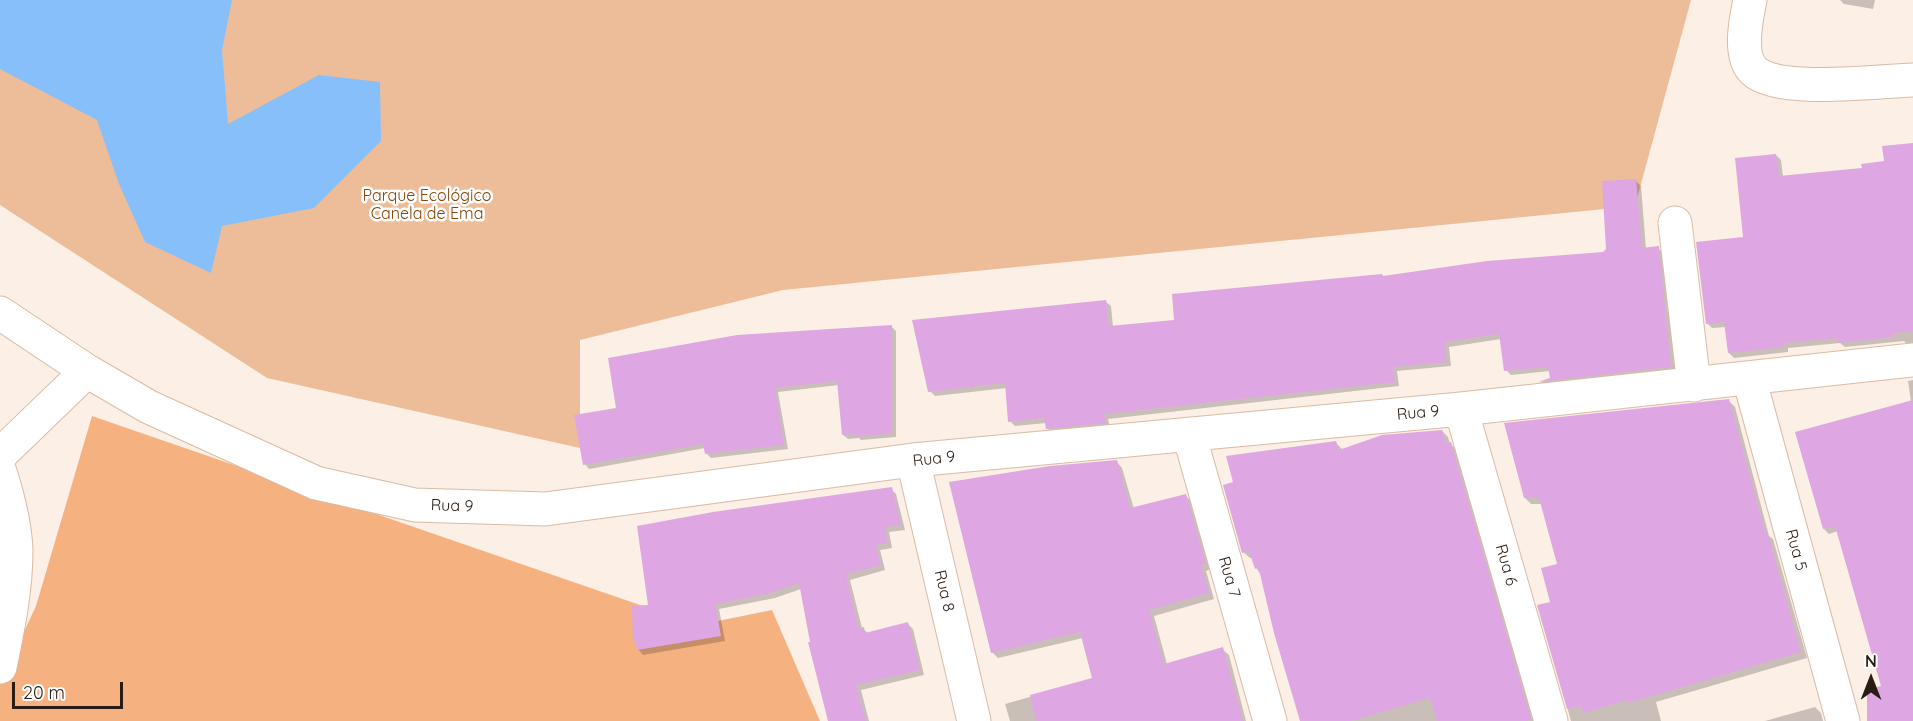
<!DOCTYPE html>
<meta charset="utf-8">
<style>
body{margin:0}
#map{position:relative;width:1913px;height:721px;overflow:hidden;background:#fcefe6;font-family:Quicksand,sans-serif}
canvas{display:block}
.north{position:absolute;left:1841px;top:649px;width:60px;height:60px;-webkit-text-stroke:4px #fff;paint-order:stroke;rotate:0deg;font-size:16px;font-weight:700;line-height:24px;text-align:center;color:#281d14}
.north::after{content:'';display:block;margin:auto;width:21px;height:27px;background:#281d14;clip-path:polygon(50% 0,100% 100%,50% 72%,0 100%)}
.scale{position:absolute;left:12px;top:682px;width:111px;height:27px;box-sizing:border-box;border:3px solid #281d14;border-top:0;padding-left:8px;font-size:18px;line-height:21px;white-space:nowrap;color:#281d14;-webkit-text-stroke:4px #fff;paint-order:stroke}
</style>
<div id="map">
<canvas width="1913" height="721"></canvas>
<div class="north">N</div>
<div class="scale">20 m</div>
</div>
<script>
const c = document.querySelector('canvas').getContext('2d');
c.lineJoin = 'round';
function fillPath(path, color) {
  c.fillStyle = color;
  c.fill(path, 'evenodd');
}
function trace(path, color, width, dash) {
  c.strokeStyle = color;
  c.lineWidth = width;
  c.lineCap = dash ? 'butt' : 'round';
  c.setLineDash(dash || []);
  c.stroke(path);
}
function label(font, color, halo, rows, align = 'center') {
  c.font = font + ' Quicksand,sans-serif';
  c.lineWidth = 5;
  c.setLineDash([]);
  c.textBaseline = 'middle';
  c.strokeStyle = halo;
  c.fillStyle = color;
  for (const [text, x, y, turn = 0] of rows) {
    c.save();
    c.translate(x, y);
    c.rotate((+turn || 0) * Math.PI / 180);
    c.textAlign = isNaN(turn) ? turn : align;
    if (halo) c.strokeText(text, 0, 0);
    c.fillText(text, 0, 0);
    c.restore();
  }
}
const green = new Path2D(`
 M 0,0 L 1691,0 L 1635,206 L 783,290 L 580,340 L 580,448 L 267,378 L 0,205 Z`);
const forest = new Path2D(`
 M 92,416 L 698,625 L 772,610 L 820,721 L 0,721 L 0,683 L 36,606 Z`);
const water = new Path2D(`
 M 0,0 L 232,0 L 222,50 L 228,124 L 319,75 L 380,82 L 381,141 L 314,208 L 222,226 L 211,273 L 145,242 L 119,184 L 97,120 L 0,69 Z`);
const shadow = new Path2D(`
 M 1840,0 L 1875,0 L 1873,9 L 1844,4 Z
 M 1913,145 L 1913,347 L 1910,347 L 1904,341 L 1845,347 L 1840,343 L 1788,348 L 1788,352 L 1734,358 L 1729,353 L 1726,327 L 1712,328 L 1707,323 L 1745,239 L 1776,155 L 1781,160 L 1783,177 L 1863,169 L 1885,163 Z
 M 1636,181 L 1641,186 L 1646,249 L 1658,248 L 1663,253 L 1676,372 L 1544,386 L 1541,382 L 1552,379 L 1550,371 L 1511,375 L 1506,370 L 1501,339 L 1449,347 L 1451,366 L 1397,371 L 1399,386 L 1108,419 L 1110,428 L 1052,433 L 1047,428 L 1046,423 L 1015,426 L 1010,421 L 1007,388 L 935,396 L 930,391 L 1106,302 L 1111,306 L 1113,327 L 1176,321 L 1384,277 L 1604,253 L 1608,250 Z
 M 891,326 L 896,331 L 896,437 L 861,440 L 859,438 L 848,439 L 843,435 L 839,385 L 778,392 L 788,449 L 711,458 L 706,453 L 705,448 L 589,469 L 585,464 L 618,409 Z
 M 1913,380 L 1913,721 L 1868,721 L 1883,687 L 1838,531 L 1829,534 L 1824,529 L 1911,402 L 1908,381 Z
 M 1728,400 L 1735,407 L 1769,536 L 1773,539 L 1807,658 L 1656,702 L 1661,721 L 1571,721 L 1539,606 L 1552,603 L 1559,565 L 1542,504 L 1531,504 L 1525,498 Z
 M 1442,431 L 1448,437 L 1450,444 L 1457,450 L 1535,721 L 1301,721 L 1262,574 L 1256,568 L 1253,558 L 1250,558 L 1243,552 L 1336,443 L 1342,449 Z
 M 1116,461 L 1122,468 L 1134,509 L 1186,496 L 1192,502 L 1211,569 L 1206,571 L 1214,599 L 1154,616 L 1167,664 L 1222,649 L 1229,655 L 1246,721 L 1010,721 L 1005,704 L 1094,679 L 1083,638 L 998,658 L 992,652 Z
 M 891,489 L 896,494 L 905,530 L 889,532 L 892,548 L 880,550 L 885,570 L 850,580 L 862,628 L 869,634 L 908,624 L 913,629 L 924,675 L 861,690 L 869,721 L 831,721 L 801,589 L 775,598 L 719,609 L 725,641 L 643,655 L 638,649 L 650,607 Z
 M 1815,707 L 1821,713 L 1823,721 L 1765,721 Z`);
const building = new Path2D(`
 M 1913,143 L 1913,331 L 1893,333 L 1893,337 L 1838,343 L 1838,338 L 1784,343 L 1784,347 L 1728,353 L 1724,322 L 1706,324 L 1696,242 L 1743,237 L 1735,158 L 1776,154 L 1779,176 L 1862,168 L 1861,164 L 1884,161 L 1882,146 Z
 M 1636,179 L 1642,248 L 1659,246 L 1671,367 L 1538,382 L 1550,378 L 1548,367 L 1504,371 L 1499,334 L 1445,342 L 1446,362 L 1393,367 L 1395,382 L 1104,414 L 1106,423 L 1046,429 L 1044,418 L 1008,422 L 1005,383 L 928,392 L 912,320 L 1106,300 L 1109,326 L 1174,320 L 1172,294 L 1382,274 L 1383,276 L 1487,261 L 1603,252 L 1606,249 L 1602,181 Z
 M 892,325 L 892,433 L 855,437 L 855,434 L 842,435 L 837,381 L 775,388 L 784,445 L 705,454 L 703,444 L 583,465 L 574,415 L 616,408 L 608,358 L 737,335 Z
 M 1729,399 L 1765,532 L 1767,531 L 1801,652 L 1628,703 L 1627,700 L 1583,713 L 1581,706 L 1567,709 L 1537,605 L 1550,602 L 1541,568 L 1557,564 L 1539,498 L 1524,498 L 1504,423 Z
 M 1913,400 L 1913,721 L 1867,721 L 1867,690 L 1881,686 L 1835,526 L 1823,529 L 1795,432 Z
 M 1442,430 L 1446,443 L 1451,442 L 1531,719 L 1527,721 L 1437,721 L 1430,698 L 1351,721 L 1300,721 L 1274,633 L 1260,574 L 1257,568 L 1255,569 L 1249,551 L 1242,553 L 1223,485 L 1233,482 L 1226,456 L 1336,441 L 1339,450 L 1382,435 Z
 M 1117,460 L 1130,508 L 1186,494 L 1206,563 L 1201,565 L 1209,593 L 1149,610 L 1164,664 L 1223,647 L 1243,721 L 1036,721 L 1030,695 L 1092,678 L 1080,632 L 991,653 L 949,482 L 1050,466 Z
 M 892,487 L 901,525 L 885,527 L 887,543 L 876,545 L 881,565 L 846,574 L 858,628 L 864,627 L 865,633 L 908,622 L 920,670 L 856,685 L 866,721 L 828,721 L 808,642 L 810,642 L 799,583 L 770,593 L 715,604 L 721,636 L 637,650 L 635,641 L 633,641 L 632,606 L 648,605 L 637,526 L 713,512 Z`);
const minor = new Path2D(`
 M 1750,0 C 1746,19 1738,56 1754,71 C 1779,94 1879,81 1913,80
 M 1675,223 L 1694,385
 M 0,313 L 87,371 L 149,407 L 316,483 L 415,505 L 545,509 L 913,460 L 1461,409 L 1913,360
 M 1749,378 L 1843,721
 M 1461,409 L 1551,721
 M 1189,434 L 1270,721
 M 0,455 L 87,371
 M 913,460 L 974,721
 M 0,472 C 8,497 15,524 16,550 C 16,590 8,628 0,667`);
const parkNames = [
 ["Parque Ecológico",427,196],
 ["Canela de Ema",427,214]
];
const streetNames = [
 ["Rua 9",1418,413,-5],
 ["Rua 9",934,459,-6],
 ["Rua 9",452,506,2],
 ["Rua 5",1796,550,75],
 ["Rua 6",1506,565,74],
 ["Rua 7",1229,577,74],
 ["Rua 8",944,591,77]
];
fillPath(green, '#edbd9a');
fillPath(forest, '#f5b280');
fillPath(water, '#86bff9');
fillPath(shadow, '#0003');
fillPath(building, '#dea6e2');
trace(minor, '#dabba4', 35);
trace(minor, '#fff', 33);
label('16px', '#824509', '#fff', parkNames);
label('16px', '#281d14', '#fff', streetNames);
</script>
